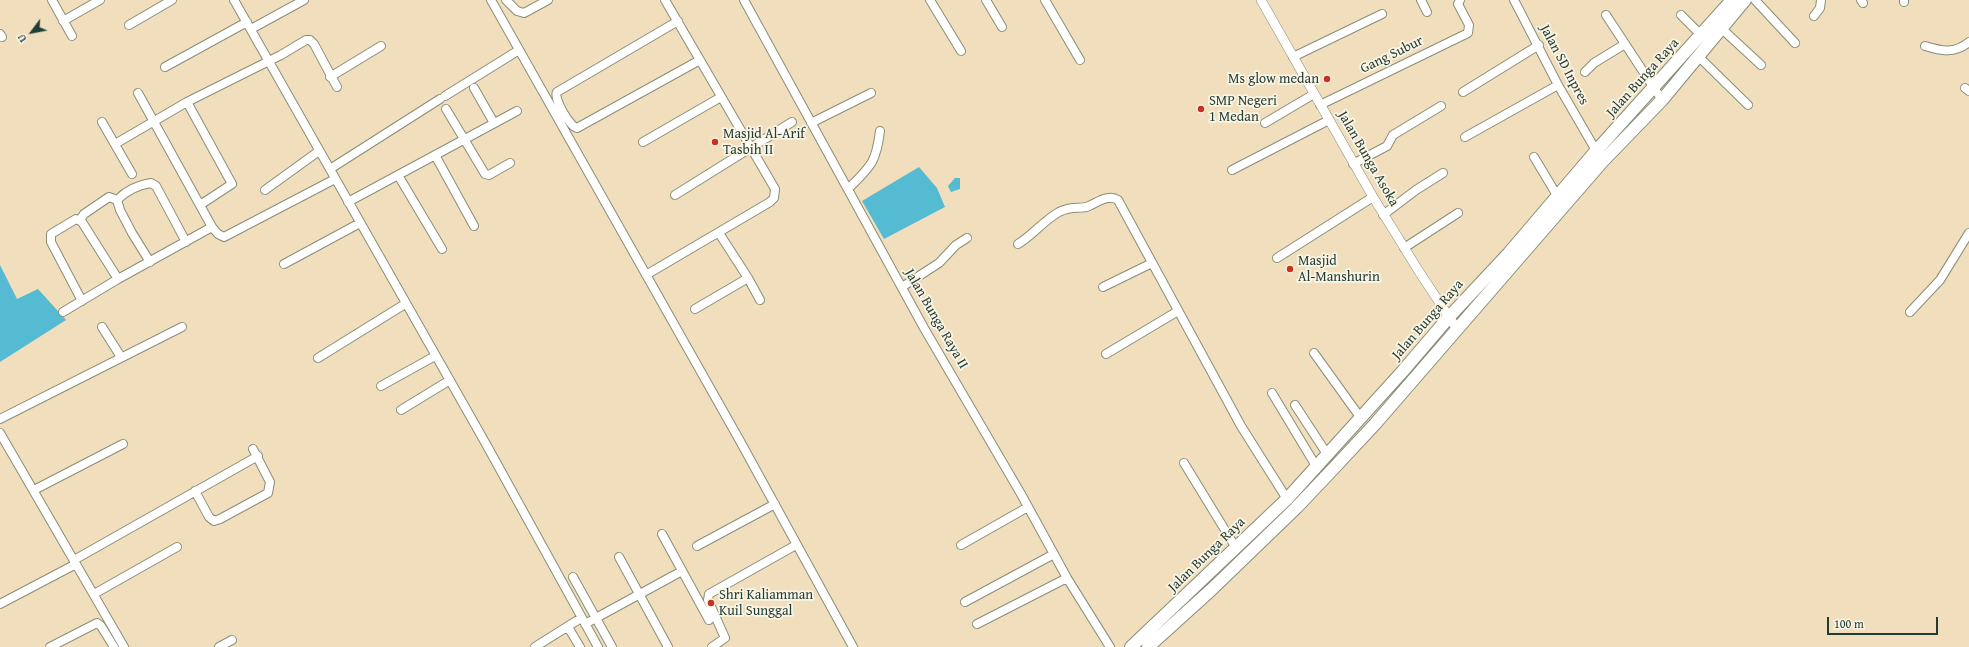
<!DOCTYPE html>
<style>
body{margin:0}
#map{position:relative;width:1969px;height:647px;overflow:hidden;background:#f0debd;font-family:"Gentium Book Plus",serif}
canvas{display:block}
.north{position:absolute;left:12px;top:12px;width:40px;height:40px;-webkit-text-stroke:3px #fcf5e5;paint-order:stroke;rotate:238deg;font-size:11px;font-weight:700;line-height:16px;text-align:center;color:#1f3d34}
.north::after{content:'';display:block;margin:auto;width:14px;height:18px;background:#1f3d34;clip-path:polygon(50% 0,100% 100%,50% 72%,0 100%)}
.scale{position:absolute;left:1827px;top:617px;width:111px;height:18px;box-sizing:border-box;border:2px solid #1f3d34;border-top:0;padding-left:5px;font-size:12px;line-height:14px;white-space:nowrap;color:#1f3d34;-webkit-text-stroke:3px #fcf5e5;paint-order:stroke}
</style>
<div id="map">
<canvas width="1969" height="647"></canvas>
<div class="north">U</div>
<div class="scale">100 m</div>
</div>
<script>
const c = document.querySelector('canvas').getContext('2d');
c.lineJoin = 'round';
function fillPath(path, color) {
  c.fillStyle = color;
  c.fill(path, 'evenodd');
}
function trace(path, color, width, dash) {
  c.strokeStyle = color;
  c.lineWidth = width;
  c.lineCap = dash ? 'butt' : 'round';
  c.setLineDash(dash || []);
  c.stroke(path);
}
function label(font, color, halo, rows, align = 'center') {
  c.font = font + ' "Gentium Book Plus",serif';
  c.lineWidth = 3.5;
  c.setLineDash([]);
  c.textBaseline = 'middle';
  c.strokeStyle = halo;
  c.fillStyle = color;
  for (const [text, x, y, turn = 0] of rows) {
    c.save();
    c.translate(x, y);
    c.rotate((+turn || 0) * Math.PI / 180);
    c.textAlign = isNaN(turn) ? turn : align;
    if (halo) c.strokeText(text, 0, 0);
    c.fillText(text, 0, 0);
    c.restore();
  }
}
const water = new Path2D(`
 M 919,167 L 937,188 L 945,207 L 884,239 L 862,201 Z
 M 955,178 L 960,178 L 960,189 L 951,192 L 948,186 Z
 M 0,265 L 17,299 L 38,289 L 66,320 L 0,362 Z`);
const minor = new Path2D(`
 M 52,0 L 72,36
 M 234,0 L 486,444 L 598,647
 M 491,0 L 740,441 L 853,647
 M 506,0 L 517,11 L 524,13 L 548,0
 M 744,0 L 924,328 L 1021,494 L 1067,578 L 1110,647
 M 930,0 L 961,51
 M 986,0 L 1002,27
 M 1045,0 L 1080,60
 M 1421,0 L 1427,12
 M 1514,0 L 1558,85 L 1598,154
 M 1755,0 L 1795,43
 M 1861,0 L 1863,3
 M 1904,0 L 1904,2
 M 1606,15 L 1662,100
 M 1681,15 L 1701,35
 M 1814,16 L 1820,8 L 1821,0
 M 63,21 L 100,0
 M 678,21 L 557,92 C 553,98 570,127 577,128 L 700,60
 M 129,25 L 172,0
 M 1721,28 L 1761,65
 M 251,29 L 304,0
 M 0,34 L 2,37
 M 1925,46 C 1941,51 1955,54 1969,42
 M 1698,56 L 1748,105
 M 1293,57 L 1382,14
 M 165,67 L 247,22
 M 1585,72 L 1594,63 L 1625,44
 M 330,77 L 381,46
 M 474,88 L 494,123
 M 1965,88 L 1969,91
 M 1463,92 L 1539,45
 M 445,96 L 519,50
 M 187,102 L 232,184 L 200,205
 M 1320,105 L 1468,33 L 1469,25 L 1458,4 L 1460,0
 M 446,109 L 485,174 L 489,175 L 510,163
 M 102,122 L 132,174
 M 811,123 L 871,93
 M 1265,123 L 1314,94
 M 1465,137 L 1558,85
 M 643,142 L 721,97
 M 115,144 L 187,102 L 281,55 L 306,40 L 310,40 L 314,44 L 337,87
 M 435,155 L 474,226
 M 1534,157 L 1558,197
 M 1353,164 L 1387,146 L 1393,135 L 1441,106
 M 330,169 L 440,99
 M 1232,170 L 1329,120
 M 398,175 L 442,249
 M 848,189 C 871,166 876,163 880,131
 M 265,190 L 319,151
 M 675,195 L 792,122
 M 117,200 C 127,190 137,185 151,183 L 156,186 L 186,242
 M 348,202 L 517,111
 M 1383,215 L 1416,190 L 1443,173
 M 80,220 L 84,214 L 109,197 L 117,200 L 120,210 L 132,233 L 150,262
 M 212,227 L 218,234 L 224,237 L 335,179
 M 1018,244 C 1032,236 1043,221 1059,212 C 1073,205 1080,210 1089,206 C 1098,202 1108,194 1118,200 L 1241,426 L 1287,499
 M 1404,248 L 1458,213
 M 1277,258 L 1373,197
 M 284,264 L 360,223
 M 646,275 L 770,202 L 774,198 L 775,189 L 665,0
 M 748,278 L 760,300
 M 902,287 L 939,263 L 956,245 L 967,238
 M 1103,287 L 1152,263
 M 82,301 L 51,242 L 51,234 L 76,219 L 82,222 L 118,279 L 212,227 L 138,93
 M 695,309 L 748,278 L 719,233
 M 63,312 L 118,279
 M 1910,312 L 1940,280 L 1969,233
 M 102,327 L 121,357
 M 1314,353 L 1360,417
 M 1106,354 L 1178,311
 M 318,358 L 405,304
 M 381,386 L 435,356
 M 1272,393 L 1316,466
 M 1295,405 L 1327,454
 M 401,410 L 450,380
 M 0,419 L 182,327
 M 0,433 L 124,647
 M 1184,463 L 1236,548
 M 34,490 L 123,444
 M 195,491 L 209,517 L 214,521 L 220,519 L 268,493 L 270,482 L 253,449
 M 662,534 L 709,620
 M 961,545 L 1028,507
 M 697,546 L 775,504
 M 619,557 L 668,647
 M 74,560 L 258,456
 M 573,577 L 612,647
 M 94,594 L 177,547
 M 965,602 L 1054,554
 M 0,604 L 76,564
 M 585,624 L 682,571
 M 977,624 L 1067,578
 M 568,627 L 580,647
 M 50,647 L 97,623 L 101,626 L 114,647
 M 219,647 L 232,640
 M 535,647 L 581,618
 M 712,647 L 725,638 L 708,600 L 709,594 L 796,545`);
const tertiary = new Path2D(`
 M 1261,0 L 1373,197 L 1418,270 L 1457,329`);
const primary = new Path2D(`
 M 1131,647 L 1287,499 L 1402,372 L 1449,317 L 1509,253 L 1596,151 L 1732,0
 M 1148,647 L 1211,590 L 1296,508 L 1333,469 L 1375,424 L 1602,162 L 1662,100 L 1745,0`);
const markers = [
 [1327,79,4,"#c8321e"],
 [1201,109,4,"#c8321e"],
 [715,142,4,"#c8321e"],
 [1290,269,4,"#c8321e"],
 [711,603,4,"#c8321e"]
];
const streetNames = [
 ["Gang Subur",1392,55,-26],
 ["Jalan SD Inpres",1564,65,62],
 ["Jalan Bunga Raya",1643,78,-48],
 ["Jalan Bunga Asoka",1368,159,60],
 ["Jalan Bunga Raya II",936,319,60],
 ["Jalan Bunga Raya",1428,320,-49],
 ["Jalan Bunga Raya",1207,555,-44]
];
const poiNames = [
 ["Ms glow medan",1319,79,"right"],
 ["SMP Negeri",1209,101],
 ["1 Medan",1209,117],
 ["Masjid Al-Arif",723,134],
 ["Tasbih II",723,150],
 ["Masjid",1298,261],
 ["Al-Manshurin",1298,277],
 ["Shri Kaliamman",719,595],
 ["Kuil Sunggal",719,611]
];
fillPath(water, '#55bbd3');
trace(minor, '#888e78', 10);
trace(tertiary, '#888e78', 10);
trace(primary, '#888e78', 14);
trace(minor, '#fff', 8);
trace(tertiary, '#fff', 9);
trace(primary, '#fff', 12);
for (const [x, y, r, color] of markers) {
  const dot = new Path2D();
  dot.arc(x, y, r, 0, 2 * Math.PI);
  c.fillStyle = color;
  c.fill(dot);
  trace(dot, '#fcf5e5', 1.5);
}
label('14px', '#1f3d34', '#fcf5e5', streetNames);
label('14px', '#1f3d34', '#fcf5e5', poiNames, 'left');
</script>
